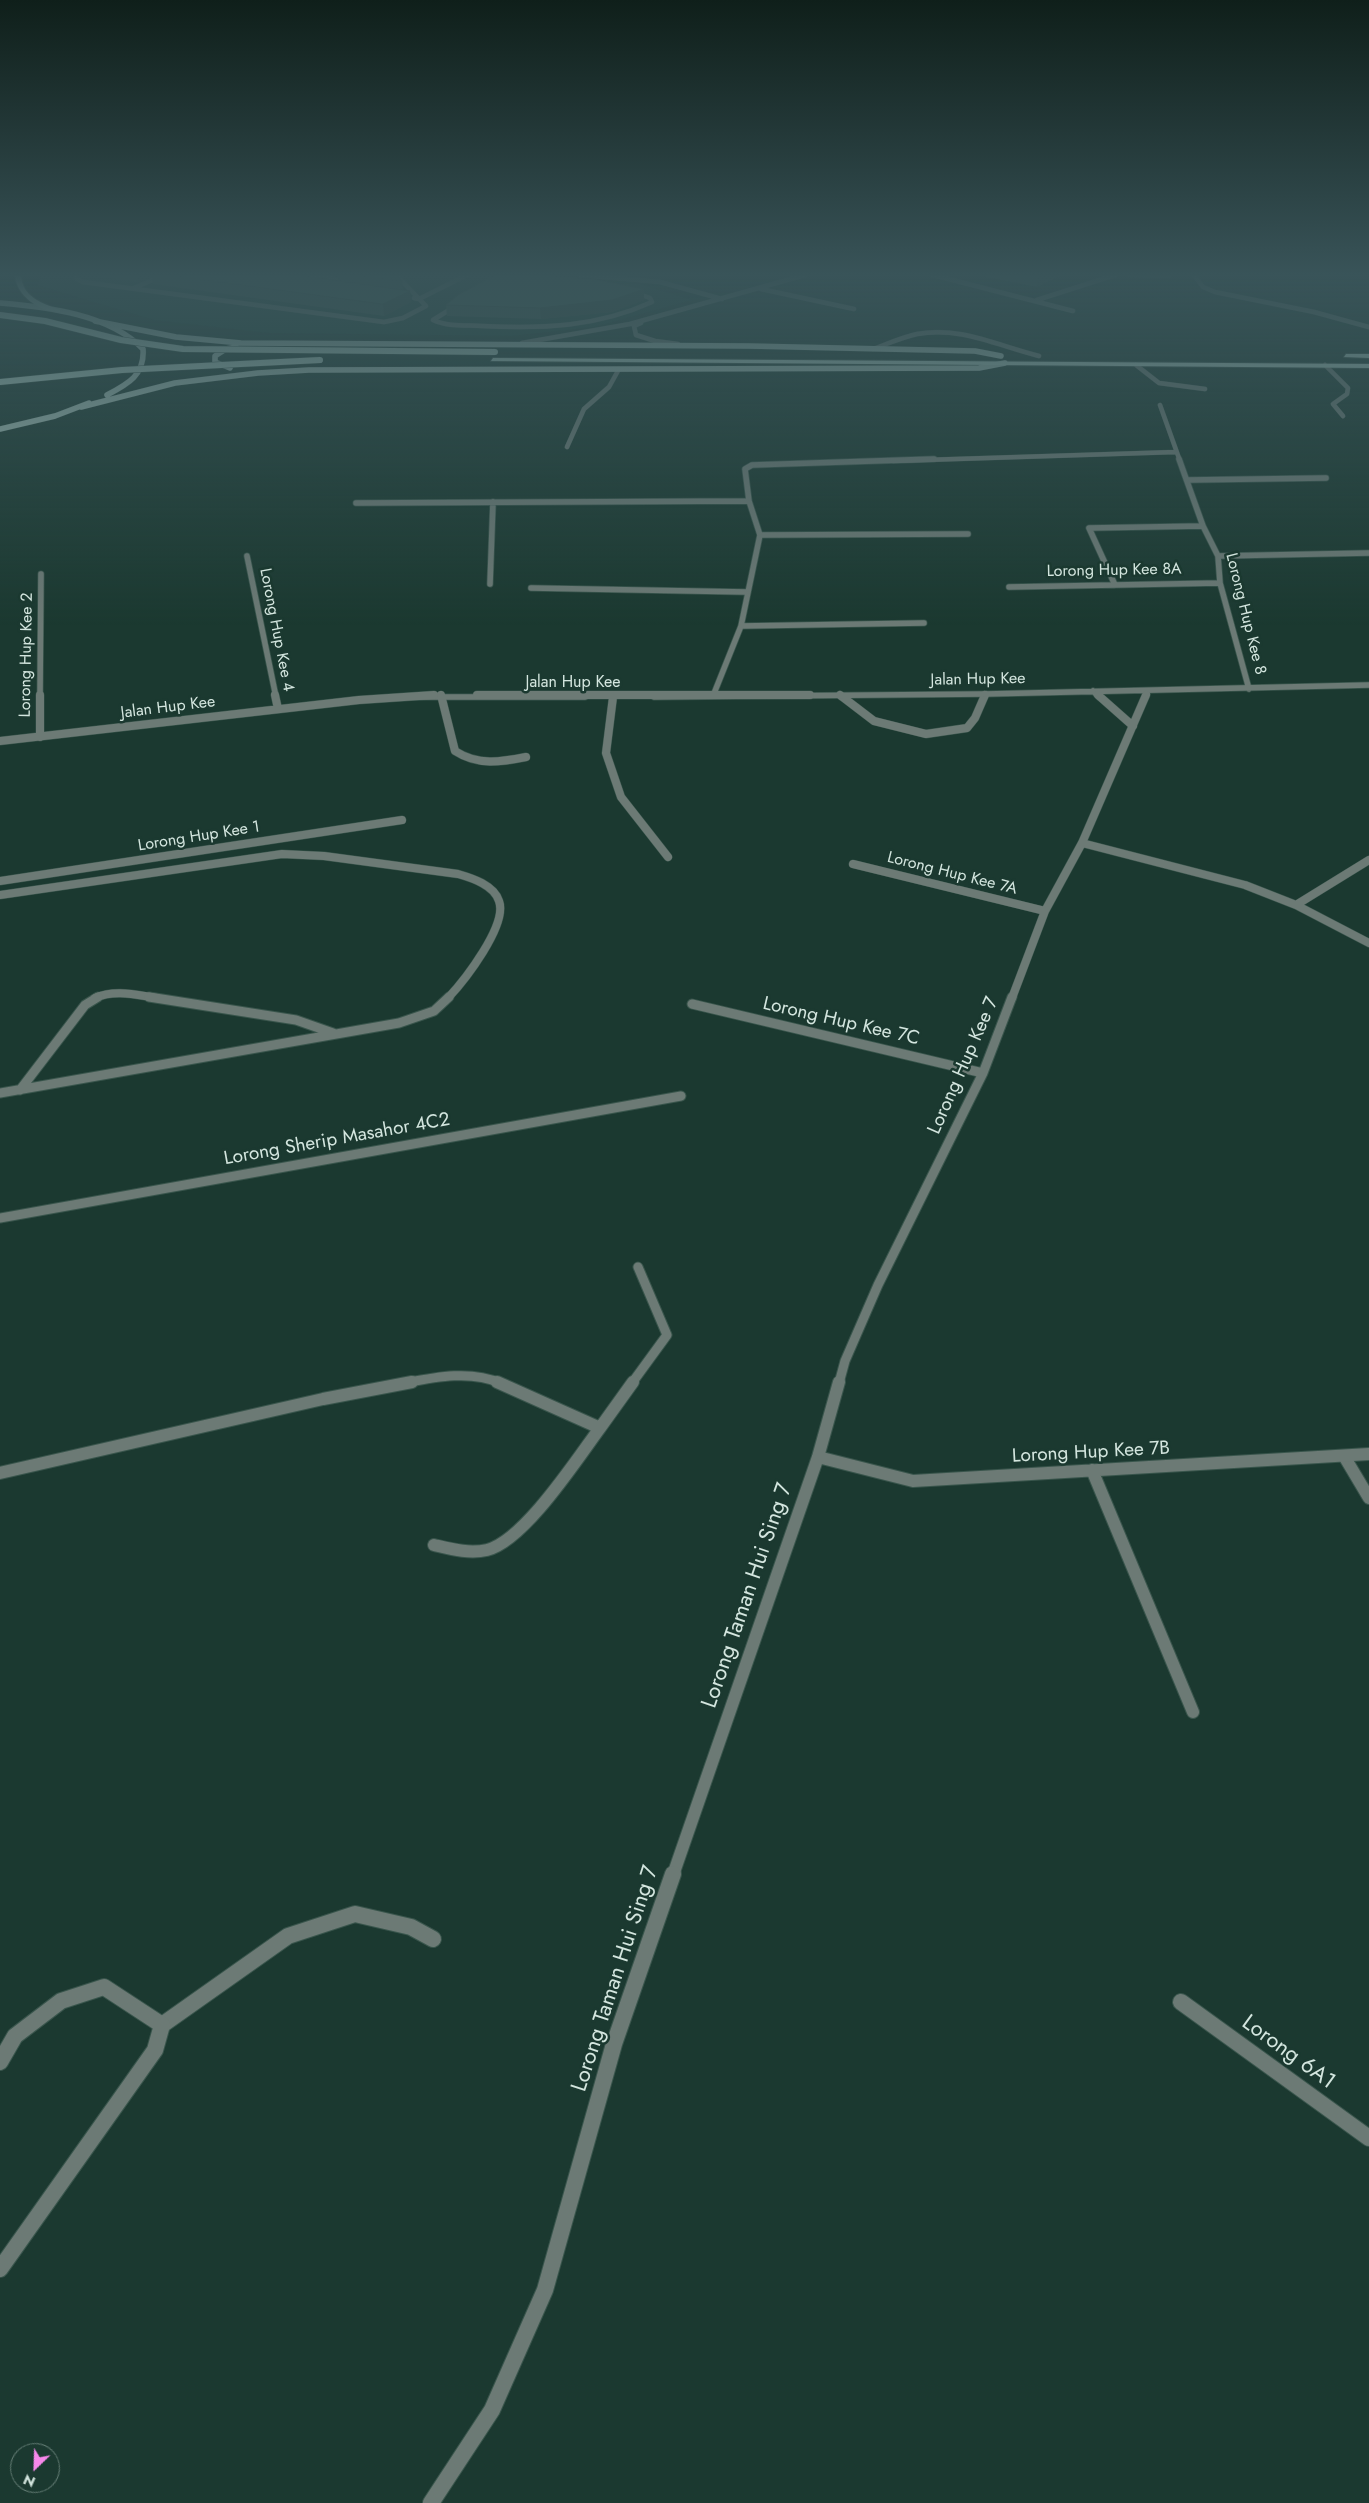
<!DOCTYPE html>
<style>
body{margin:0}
#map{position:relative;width:1369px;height:2503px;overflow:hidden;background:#1b3930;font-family:Jost,sans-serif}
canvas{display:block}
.north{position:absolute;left:10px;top:2443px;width:50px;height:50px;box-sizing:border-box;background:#1b3930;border:1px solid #657e76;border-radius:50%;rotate:204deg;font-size:14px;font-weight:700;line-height:20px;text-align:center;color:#d4e6df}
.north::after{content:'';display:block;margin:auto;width:18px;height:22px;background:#f788eb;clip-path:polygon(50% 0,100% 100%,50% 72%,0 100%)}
</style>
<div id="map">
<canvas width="1369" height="2503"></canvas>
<div class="north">N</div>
</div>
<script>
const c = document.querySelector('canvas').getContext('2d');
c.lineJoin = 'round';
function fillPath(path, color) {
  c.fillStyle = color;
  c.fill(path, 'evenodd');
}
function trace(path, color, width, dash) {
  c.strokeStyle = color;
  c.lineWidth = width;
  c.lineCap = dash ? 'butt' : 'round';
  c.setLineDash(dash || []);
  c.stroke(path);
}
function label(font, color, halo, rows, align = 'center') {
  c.font = font + ' Jost,sans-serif';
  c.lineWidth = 5;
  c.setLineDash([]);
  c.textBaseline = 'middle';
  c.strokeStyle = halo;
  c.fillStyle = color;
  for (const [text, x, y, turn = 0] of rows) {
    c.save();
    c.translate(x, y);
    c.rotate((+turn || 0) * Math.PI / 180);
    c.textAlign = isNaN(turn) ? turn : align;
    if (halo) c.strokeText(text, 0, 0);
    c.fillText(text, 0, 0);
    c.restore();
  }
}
const built = new Path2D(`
 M 42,275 L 528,275 L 600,283 L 640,284 L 692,300 L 594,327 L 512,336 L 269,333 L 154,320 L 37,285 Z`);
const serviceFar5 = new Path2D(`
 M 76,275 L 77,279 L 83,282 L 384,322 L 403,318 L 426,306 L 396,275
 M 325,275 L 336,280 L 335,288
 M 289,277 L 320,275
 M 503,279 L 581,287 L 622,288 L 650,298 L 652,302 C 597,327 542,329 482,326 C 466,325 448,327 433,320 L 454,307 L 462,295 Z
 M 134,288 L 164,275
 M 414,298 L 419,299 L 467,275
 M 873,349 C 887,344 903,337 917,334 C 960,326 998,346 1039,356
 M 1136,365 L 1159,383 L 1205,389
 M 1325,365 L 1348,388 L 1347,394 L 1333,404 L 1343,416
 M 567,447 L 584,409 L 609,387 L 619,369`);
const serviceFar4 = new Path2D(`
 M 839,695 L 841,697
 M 985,697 L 986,694`);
const serviceFar3 = new Path2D(`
 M 441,695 L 455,751 C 478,766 501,762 526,757
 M 840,695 L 874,721 L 926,734 L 967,728 L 975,718 L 985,695
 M 0,895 L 282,854 L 324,856 L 458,874 C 472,878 494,885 499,901 C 508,925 464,981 448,998
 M 95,998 C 115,989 136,995 157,998`);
const serviceFar2 = new Path2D(`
 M 149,997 L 296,1020 L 333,1033
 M 20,1090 L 85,1005 L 98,997
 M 0,1093 L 399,1023 L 434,1011 L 449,997`);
const serviceFar1 = new Path2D(`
 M 1344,1456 L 1369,1498`);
const service = new Path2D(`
 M 162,2025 L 288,1936 L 355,1914 L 411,1927 L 433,1939`);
const minorFar5 = new Path2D(`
 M 581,275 L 660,282 L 722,299
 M 933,275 L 1073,311
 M 1194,275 L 1203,287 L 1215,292 L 1314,312 L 1369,327
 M 761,289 L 854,309
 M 1037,300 L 1115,275
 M 641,323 L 634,326 L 636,335 L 655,341 L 678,344
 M 522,343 L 630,324 L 805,275
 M 1160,405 L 1180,461
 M 893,461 L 1176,452`);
const minorFar4 = new Path2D(`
 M 1179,459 L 1203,526 L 1218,556 L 1220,583 L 1249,689
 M 1188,480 L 1326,478
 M 356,503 L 749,501
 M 760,535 L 968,534
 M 247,556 L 276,697
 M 1218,556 L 1369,553
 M 490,584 L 493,502
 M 1115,585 L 1089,528 L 1203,526
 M 1009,587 L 1220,583
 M 531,588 L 746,592
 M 741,626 L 924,623
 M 1093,691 L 1099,697
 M 713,696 L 741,626 L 760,535 L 749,501 L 745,469 L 752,465 L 934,459
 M 40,697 L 41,574
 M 414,697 L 585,697
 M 654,697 L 986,694 L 1369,685
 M 1146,697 L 1148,691`);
const minorFar3 = new Path2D(`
 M 275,695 L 278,709
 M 477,695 L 810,695
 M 1098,695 L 1133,726
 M 613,697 L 606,753 L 621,797 L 668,857
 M 40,737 L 40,695
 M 0,741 L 359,700 L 434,695
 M 1082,843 L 1245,885 L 1296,905 L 1369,943
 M 853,864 L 1045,911
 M 0,881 L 402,820
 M 1296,905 L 1369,860
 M 1012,998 L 1045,911 L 1082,843 L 1146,695`);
const minorFar2 = new Path2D(`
 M 692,1004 L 983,1073
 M 0,1218 L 681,1096
 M 405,1383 C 436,1377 471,1370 500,1383
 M 632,1383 L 667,1335 L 638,1267
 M 839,1383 L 845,1361 L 878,1285 L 983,1073 L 1012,997`);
const minorFar1 = new Path2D(`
 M 600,1428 L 633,1382
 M 818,1457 L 913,1481 L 1369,1454
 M 1092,1470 L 1193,1712
 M 0,1473 L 323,1399 L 412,1382
 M 434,1545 C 451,1549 469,1554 487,1550 C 524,1541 577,1459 600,1428 L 497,1382
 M 673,1875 L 818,1457 L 839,1382`);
const minor = new Path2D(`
 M 1181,2002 L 1369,2138
 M 0,2062 L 15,2036 L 61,2001 L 104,1987 L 162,2025 L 155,2050 L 0,2269
 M 431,2503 L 492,2410 L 545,2290 L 614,2044 L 673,1874`);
const primary = new Path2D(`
 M 0,303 C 47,307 109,314 143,349 C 145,375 128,384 107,395
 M 95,321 L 176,337 L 241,343 L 749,346 L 975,351 L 1001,356
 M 230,368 L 215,362 L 215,356 L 226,349 L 236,347
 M 81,407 L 175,383 L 258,373 L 309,370 L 979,368 L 1005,363
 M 0,429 L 55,416 L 89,403`);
const trunk = new Path2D(`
 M 15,275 L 21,275 C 22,297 42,303 60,310 L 60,312 C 40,312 16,296 15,275 Z
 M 1346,354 L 1369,354 L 1369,358 L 1344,357 Z
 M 493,358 L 1369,364 L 1369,368 L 491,361 Z`);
const trunkBridge = new Path2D(`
 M 0,315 L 45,321 L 121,340 L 183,349 L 495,352
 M 0,382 L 122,370 L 320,360`);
const wall = new Path2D(`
 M 89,275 L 297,275 L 339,281 L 338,277 L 335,275 L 396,275 L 402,281 L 403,290 L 410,291 L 411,302 L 384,316 L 153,284 L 152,276 L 138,282 Z
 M 977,275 L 1061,275 L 1037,287 Z
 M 1127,275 L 1171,275 L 1170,278 L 1128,277 Z
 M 644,300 L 612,312 L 541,319 L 447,316 L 446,305 Z`);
const shadedWall = new Path2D(`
 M 136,275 L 151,275 L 152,276 L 138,282 Z
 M 1038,275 L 1061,275 L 1037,287 Z
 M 644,289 L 644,300 L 612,312 L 541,319 L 540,308 Z
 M 410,291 L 411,302 L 384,316 L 383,304 Z`);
const building = new Path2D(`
 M 168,275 L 297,275 L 410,291 L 383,304 Z
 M 355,275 L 396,275 L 402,281 Z
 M 496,275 L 541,275 L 597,280 L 644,289 L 612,300 L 540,308 L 446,305 L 458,295 Z`);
const farStreetnames = [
 ["Lorong Hup Kee 8A",1114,571,-1],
 ["Lorong Hup Kee 8",1245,614,76],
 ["Lorong Hup Kee 4",276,630,79],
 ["Lorong Hup Kee 2",27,655,-89],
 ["Jalan Hup Kee",978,680,-1],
 ["Jalan Hup Kee",573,683],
 ["Jalan Hup Kee",168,708,-7],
 ["Lorong Hup Kee 1",199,837,-9],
 ["Lorong Hup Kee 7A",952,874,14]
];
const streetNames = [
 ["Lorong Hup Kee 7C",841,1022,13],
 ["Lorong Hup Kee 7",964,1066,-66],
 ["Lorong Sherip Masahor 4C2",337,1140,-10],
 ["Lorong Hup Kee 7B",1091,1453,-3]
];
const nearStreetnames = [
 ["Lorong Taman Hui Sing 7",748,1596,-71],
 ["Lorong Taman Hui Sing 7",616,1979,-72],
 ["Lorong 6A1",1288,2053,36]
];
fillPath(built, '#194237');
trace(serviceFar5, '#39554c', 5);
trace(serviceFar4, '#39554c', 7);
trace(serviceFar3, '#39554c', 9);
trace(serviceFar2, '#39554c', 11);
trace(serviceFar1, '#39554c', 14);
trace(service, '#39554c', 18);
trace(minorFar5, '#39554c', 5);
trace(minorFar4, '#39554c', 7);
trace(minorFar3, '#39554c', 9);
trace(minorFar2, '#39554c', 11);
trace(minorFar1, '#39554c', 14);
trace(minor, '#39554c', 18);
trace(primary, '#39554c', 6);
trace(trunk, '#39554c', 2);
trace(serviceFar5, '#6c7a75', 4.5);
trace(serviceFar4, '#6c7a75', 5.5);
trace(serviceFar3, '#6c7a75', 8);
trace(serviceFar2, '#6c7a75', 9);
trace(serviceFar1, '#6c7a75', 12);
trace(service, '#6c7a75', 16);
trace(minorFar5, '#6c7a75', 4.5);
trace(minorFar4, '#6c7a75', 5.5);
trace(minorFar3, '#6c7a75', 8);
trace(minorFar2, '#6c7a75', 9);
trace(minorFar1, '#6c7a75', 12);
trace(minor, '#6c7a75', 16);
trace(primary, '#a5c1b8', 5.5);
fillPath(trunk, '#b0d0c5');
trace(trunkBridge, '#39554c', 7, []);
trace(trunkBridge, '#b0d0c5', 6);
fillPath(wall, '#37564d');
fillPath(shadedWall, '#2d463e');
fillPath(building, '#406459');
trace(building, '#2d463e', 1);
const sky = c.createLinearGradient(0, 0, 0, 626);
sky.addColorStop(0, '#0f1f1a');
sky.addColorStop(0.44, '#395459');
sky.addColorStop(1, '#39545900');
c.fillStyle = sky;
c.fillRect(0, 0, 1369, 626);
label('16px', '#d4e6df', '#1b3930', farStreetnames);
label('19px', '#d4e6df', '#1b3930', streetNames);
label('22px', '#d4e6df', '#1b3930', nearStreetnames);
</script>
